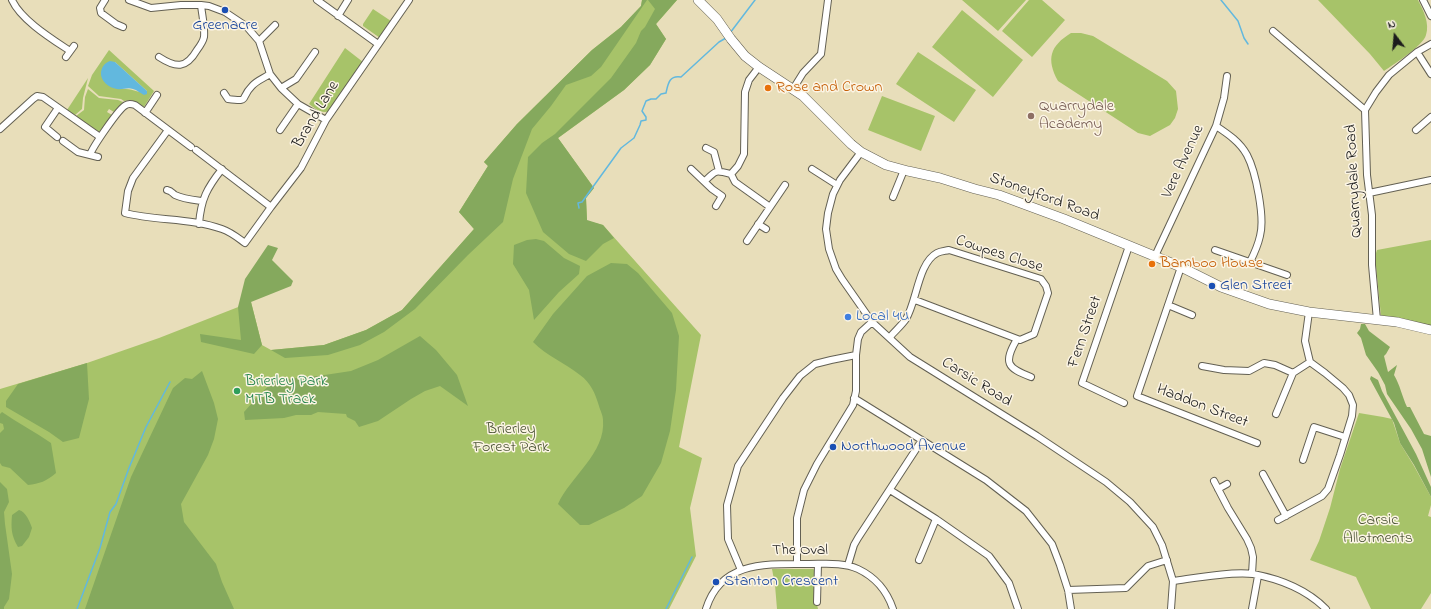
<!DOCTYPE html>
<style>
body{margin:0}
#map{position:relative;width:1431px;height:609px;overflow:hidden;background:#e8deba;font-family:"Indie Flower",sans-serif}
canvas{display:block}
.north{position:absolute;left:1375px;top:16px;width:40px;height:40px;-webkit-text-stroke:3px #fcf5e5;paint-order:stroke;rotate:344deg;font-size:11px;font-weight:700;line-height:16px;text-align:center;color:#1c1c1c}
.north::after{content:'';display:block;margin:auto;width:14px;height:18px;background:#1c1c1c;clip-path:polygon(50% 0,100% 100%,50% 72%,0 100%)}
</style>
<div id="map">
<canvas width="1431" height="609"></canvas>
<div class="north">N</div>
</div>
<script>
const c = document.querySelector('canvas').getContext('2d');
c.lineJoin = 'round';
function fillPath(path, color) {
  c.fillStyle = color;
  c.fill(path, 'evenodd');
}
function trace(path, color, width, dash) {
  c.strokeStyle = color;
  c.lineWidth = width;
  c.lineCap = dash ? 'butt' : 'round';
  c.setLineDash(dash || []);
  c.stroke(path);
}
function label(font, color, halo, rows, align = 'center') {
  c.font = font + ' "Indie Flower",sans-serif';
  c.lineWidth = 3;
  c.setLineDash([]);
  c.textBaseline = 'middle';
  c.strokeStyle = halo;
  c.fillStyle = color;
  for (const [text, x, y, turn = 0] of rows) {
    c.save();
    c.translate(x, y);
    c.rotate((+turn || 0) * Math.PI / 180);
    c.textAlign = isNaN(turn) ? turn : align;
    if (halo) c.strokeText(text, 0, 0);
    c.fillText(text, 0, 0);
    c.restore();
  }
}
const green = new Path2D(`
 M 642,0 L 677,0 L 656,24 L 666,39 L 650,65 L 624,90 L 558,138 L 594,188 L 586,198 L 587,221 L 603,225 L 701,335 L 679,447 L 702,458 L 690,508 L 696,556 L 669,609 L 0,609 L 0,389 L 87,363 L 159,338 L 251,302 L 262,345 L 271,350 L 324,345 L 366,330 L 402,310 L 474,229 L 459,212 L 488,166 L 484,162 L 517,124 L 592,50 L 621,27 L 641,6 Z
 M 962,0 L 1026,0 L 998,31 Z
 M 1029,0 L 1042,0 L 1065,20 L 1032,57 L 1002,31 Z
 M 1318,0 L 1418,0 C 1423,10 1430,23 1426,35 C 1423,46 1394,64 1384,71 L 1370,54 Z
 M 373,9 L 391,21 L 380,38 L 363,26 L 363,24 Z
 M 962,10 L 1023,60 L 993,97 L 932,47 Z
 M 1071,33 L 1081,33 L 1093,36 L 1167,81 L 1176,91 L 1178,109 L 1175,118 L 1170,125 L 1150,136 L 1138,133 L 1058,81 C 1046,59 1050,46 1071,33 Z
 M 345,48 L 363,62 L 330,111 C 321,114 316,109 309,104 Z
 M 109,50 L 154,91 L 144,107 L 131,100 L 124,101 L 121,99 L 99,96 L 88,86 L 92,75 ZM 115,62 L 147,91 L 147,93 C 134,92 132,88 118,89 Z
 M 918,52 L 976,90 L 954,122 L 896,84 Z
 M 88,78 L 83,98 L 82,109 L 75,115 L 67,110 Z
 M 88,89 L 99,98 L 118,100 L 123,102 L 114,112 L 109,109 L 107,112 L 112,115 L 100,131 L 98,132 L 76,116 L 84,110 L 85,97 Z
 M 882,96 L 935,116 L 921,151 L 868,130 Z
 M 1431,240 L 1431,326 L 1381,316 L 1375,256 L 1377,250 Z
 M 1359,413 L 1383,417 L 1392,419 L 1400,443 L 1414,466 L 1431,497 L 1431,505 L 1428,516 L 1431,517 L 1431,593 L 1421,609 L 1371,609 L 1356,577 L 1310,560 L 1319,541 L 1330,508 L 1340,469 Z
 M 772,569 L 813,569 L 815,570 L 815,596 L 818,609 L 777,609 L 775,585 Z`);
const forest = new Path2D(`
 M 642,0 L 647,0 L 601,67 L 591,76 L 566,85 L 551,106 L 532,129 L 513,179 L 503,222 L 468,255 L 415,309 L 384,332 L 360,345 L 328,355 L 285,358 L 271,350 L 324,345 L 366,330 L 402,310 L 474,229 L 459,212 L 488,166 L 484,162 L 517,124 L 592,50 L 621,27 L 641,6 Z
 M 648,0 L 677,0 L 656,24 L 666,39 L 650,65 L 624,90 L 558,138 L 594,188 L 586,198 L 587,220 L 603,225 L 614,238 L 603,244 L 586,261 L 569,254 L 543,232 L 526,193 L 528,157 L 542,143 L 555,134 L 611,78 L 636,43 L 641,31 L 645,27 L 655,9 Z
 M 536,239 L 544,241 L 564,258 L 580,266 L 579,274 L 559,292 L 534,320 L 529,290 L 513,264 L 514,245 L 527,240 Z
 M 268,245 L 278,248 L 272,260 L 293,281 L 291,286 L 251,302 L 262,345 L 254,354 L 201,342 L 200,334 L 241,340 L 238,307 L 245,279 Z
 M 611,263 L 627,264 L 638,273 L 672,313 L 679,336 L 676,390 L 670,431 L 661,463 L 642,496 L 624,508 L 589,525 L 580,525 L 558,504 C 570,477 606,453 603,420 C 603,415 600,410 599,406 C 595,393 591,383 580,375 C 565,363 547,356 533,342 L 553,314 L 587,276 Z
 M 1361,324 L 1365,324 L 1369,331 L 1390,347 L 1386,354 L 1384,356 L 1388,372 L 1397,365 L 1394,375 C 1400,385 1402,396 1407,407 L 1410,407 L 1424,434 L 1431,436 L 1431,477 L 1422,449 L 1411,429 L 1387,394 L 1385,385 L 1378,372 L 1366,355 L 1361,338 L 1357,333 L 1360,329 Z
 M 420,336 L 436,350 L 457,375 L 468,406 L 440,386 L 425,391 L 411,399 L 378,421 L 359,427 L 355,421 L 347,417 L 346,414 L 318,412 L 311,415 L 296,415 L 284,418 L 245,420 L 244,412 L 260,394 L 275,380 L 318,376 L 351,371 L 378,360 Z
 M 87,363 L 89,399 L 79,438 L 63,442 L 49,432 L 6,407 L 6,401 L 18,384 Z
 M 202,371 L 214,403 L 218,419 L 214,439 L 208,455 L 181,504 L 184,522 L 216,564 L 222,582 L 234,609 L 85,609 L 131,477 L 173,388 L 185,378 L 192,379 Z
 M 1371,376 L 1378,380 L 1382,391 L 1416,454 L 1431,487 L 1431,497 L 1414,465 L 1400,443 L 1394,423 L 1370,379 Z
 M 2,412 C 18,423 35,432 51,443 L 56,473 C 47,481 39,484 28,485 L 10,468 L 2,466 L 0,463 L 0,433 L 4,429 L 3,424 L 0,423 L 0,414 Z
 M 0,482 L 7,489 L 9,502 L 4,512 L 5,524 L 12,574 L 9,599 L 4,607 L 4,609 L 0,609 Z
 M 19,510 C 26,512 30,522 32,528 L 29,537 L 22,546 L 18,547 C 11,535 11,528 12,515 Z`);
const water = new Path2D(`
 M 110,61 L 115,62 L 147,91 L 147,94 L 144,95 C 140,93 137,90 133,89 C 128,87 122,90 117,89 C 109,88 100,81 101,72 C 102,66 105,63 110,61 Z`);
const stream = new Path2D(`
 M 1221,0 L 1238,21 L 1244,38 L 1248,44
 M 730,33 L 755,0
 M 579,208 L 578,203 L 582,202 L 621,148 L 634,138 L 640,125 L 641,121 L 646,120 L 646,117 L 642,111 L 646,101 L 651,99 L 656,99 L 661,94 L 666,93 C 668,84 669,75 681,77 L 719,42 L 726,38
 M 77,609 L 100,548 L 110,512 L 116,504 L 129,468 L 146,427 L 170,382
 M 666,609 L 692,557`);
const minor = new Path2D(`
 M 12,0 C 21,20 52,39 70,51
 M 105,0 L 100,8 L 101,13 L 116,24 L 123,27
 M 129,0 L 151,8 L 181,5 L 201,5 L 209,6 L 225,12 L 246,26 L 259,41 L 270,74 L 281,88 L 298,104 L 326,120
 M 317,0 L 378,44
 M 1423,0 L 1431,16
 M 338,16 L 348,0
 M 1273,31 L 1365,110
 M 259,41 L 275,25
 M 1417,52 L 1431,74
 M 66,57 L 74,46
 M 159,57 C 176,68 186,69 197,50 C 200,46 203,42 204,37 C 205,27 202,15 201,5
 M 759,67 L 749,80 L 745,92 L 744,154 L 738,166 L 731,174 L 735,182 L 770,207
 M 281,88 L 296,79 L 315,52
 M 793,89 L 803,73 L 821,54 L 828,0
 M 224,93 L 228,99 C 251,102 239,99 252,86 C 256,81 264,78 270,74
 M 145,113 L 157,95
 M 1216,126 C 1228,134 1240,142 1247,155 C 1256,172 1265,218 1260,236 C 1258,245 1254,254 1250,262
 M 0,129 L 33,99 L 37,96 L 43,97 L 100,137
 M 168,130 L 133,178 L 128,191 L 125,213 C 156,221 191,218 222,229 C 231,232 238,238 245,243 L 271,207 L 301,168 L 326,120 L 409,0
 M 280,130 L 298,104
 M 1416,130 L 1431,117
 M 57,137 L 45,127 L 58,108
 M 63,141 L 78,152 L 98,157
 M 706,148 L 714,152 L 719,171
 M 196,150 L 271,207
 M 861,152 L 840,180 L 833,194 L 828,213 L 826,229 L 829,249 L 836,269 L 842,279 L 872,322 L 910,357 L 1037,436 L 1106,482 L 1130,502 L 1153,527 L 1162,545 L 1173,581 L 1171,609
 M 90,155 C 92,148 119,108 126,105 C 129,103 132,104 135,105 L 191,147
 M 691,169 L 712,189 L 722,196 L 716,206
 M 812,169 L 837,185
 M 705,181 C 716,170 715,170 731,174
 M 167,190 C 172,191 172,193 175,195 C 183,199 194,200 202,201
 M 1369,193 L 1431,180
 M 893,197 L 904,170
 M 199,224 C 201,199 207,188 222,169
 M 758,224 L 766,229
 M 747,241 L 785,185
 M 1215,250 L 1287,275
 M 1155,256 L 1216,126 L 1224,98 L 1227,76
 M 1181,267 L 1137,396 L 1257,443
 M 1168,305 L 1192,315
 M 1377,320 L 1372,265 L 1372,215 L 1367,175 L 1365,110 L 1376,92 L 1389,75 L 1417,52 L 1431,44
 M 890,337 C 895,331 902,325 906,319 C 917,301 918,263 937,253 C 941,251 945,251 949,250 L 1041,279 L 1046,286 L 1048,293 L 1034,334 L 1020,340 L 915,300
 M 1017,339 C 1003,363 1007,368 1031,377
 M 1202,366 L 1224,370 L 1249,371 L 1264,363 L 1275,365 L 1293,373
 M 854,398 L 986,480 L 1026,511 L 1052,544 L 1060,565 L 1068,590 L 1071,609
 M 1124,403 L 1082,383 L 1129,246
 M 1276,414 L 1293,373 L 1310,362
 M 1303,460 L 1314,427 L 1345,437
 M 1263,474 L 1286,516
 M 1214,481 L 1228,508 L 1247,539 L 1251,548 L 1253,557 L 1252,574
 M 1218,489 L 1227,484
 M 890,490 L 936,519 L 989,556 L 1009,583 L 1018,609
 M 1278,520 L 1322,496 L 1328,489 L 1340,455 L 1352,416 L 1353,405 L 1349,395 L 1343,388 L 1325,373 L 1310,362 L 1305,341 L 1309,312
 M 919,560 L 936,519
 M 797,564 L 797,518 L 804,490 L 817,464 L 853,405 L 856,391 L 856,355 L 858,339 L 861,332 L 872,322
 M 848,565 L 854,545 L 858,538 L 922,440
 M 741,570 L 728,539 L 727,505 L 738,466 L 783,398 L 800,376 L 815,364 L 831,360 L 856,355
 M 1173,581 C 1195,578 1232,571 1253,574 C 1280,579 1307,590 1326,609
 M 1068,590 L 1126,588 L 1148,566 L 1167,560
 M 817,602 L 818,564
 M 706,609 C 721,560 768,564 809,564 C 825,564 843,562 858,569 C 875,577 887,591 893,609
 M 1252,609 L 1258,576`);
const secondary = new Path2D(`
 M 698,0 L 717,19 L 731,39 L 745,56 L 759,67 L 803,96 L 851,144 L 861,152 L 886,165 L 908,171 L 940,178 L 975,189 L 999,195 L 1064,219 L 1181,267 L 1221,287 L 1269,304 L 1309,312 L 1397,322 L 1431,330`);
const markers = [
 [225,10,4,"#1a4fb4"],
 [768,88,4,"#e8710a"],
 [1031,116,4,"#8d6e63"],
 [1152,264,4,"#e8710a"],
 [1212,286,4,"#1a4fb4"],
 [848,317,4,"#3f7fe0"],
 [237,391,4,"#2e9e5b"],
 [833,447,4,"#1a4fb4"],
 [716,582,4,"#1a4fb4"]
];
const transitNames = [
 ["Greenacre",225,26,"center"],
 ["Glen Street",1220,286],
 ["Northwood Avenue",841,447],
 ["Stanton Crescent",724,582]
];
const foodNames = [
 ["Rose and Crown",776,88],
 ["Bamboo House",1160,264]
];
const educationNames = [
 ["Quarrydale",1039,107],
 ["Academy",1039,125]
];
const streetNames = [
 ["Brand Lane",317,115,-59],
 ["Vere Avenue",1184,162,-65],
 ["Quarrydale Road",1355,181,-93],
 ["Stoneyford Road",1044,198,20],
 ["Cowpes Close",999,255,18],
 ["Fern Street",1086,332,-71],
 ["Carsic Road",976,383,32],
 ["Haddon Street",1202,407,21],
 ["The Oval",800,551]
];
const shopNames = [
 ["Local 4U",856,317]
];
const leisureNames = [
 ["Brierley Park",245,382],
 ["MTB Track",245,400]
];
const parkNames = [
 ["Brierley",511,430],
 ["Forest Park",511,448],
 ["Carsic",1378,521],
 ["Allotments",1378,539]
];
fillPath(green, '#a7c369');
fillPath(forest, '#85a95d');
fillPath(water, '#62b8de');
trace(stream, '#62b8de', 1.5);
trace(minor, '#636053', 8);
trace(secondary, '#636053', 10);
trace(minor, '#fff', 6);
trace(secondary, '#fff', 9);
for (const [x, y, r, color] of markers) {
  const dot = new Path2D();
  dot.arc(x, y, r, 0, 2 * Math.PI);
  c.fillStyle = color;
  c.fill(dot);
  trace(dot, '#fcf5e5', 1.5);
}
label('16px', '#164399', '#fcf5e5', transitNames, 'left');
label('16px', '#c56008', '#fcf5e5', foodNames, 'left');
label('16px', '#785e54', '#fcf5e5', educationNames, 'left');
label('16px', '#1c1c1c', '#fcf5e5', streetNames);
label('16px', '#366cbe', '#fcf5e5', shopNames, 'left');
label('16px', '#27864d', '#fcf5e5', leisureNames, 'left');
label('16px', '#4d5637', '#fcf5e5', parkNames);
</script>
